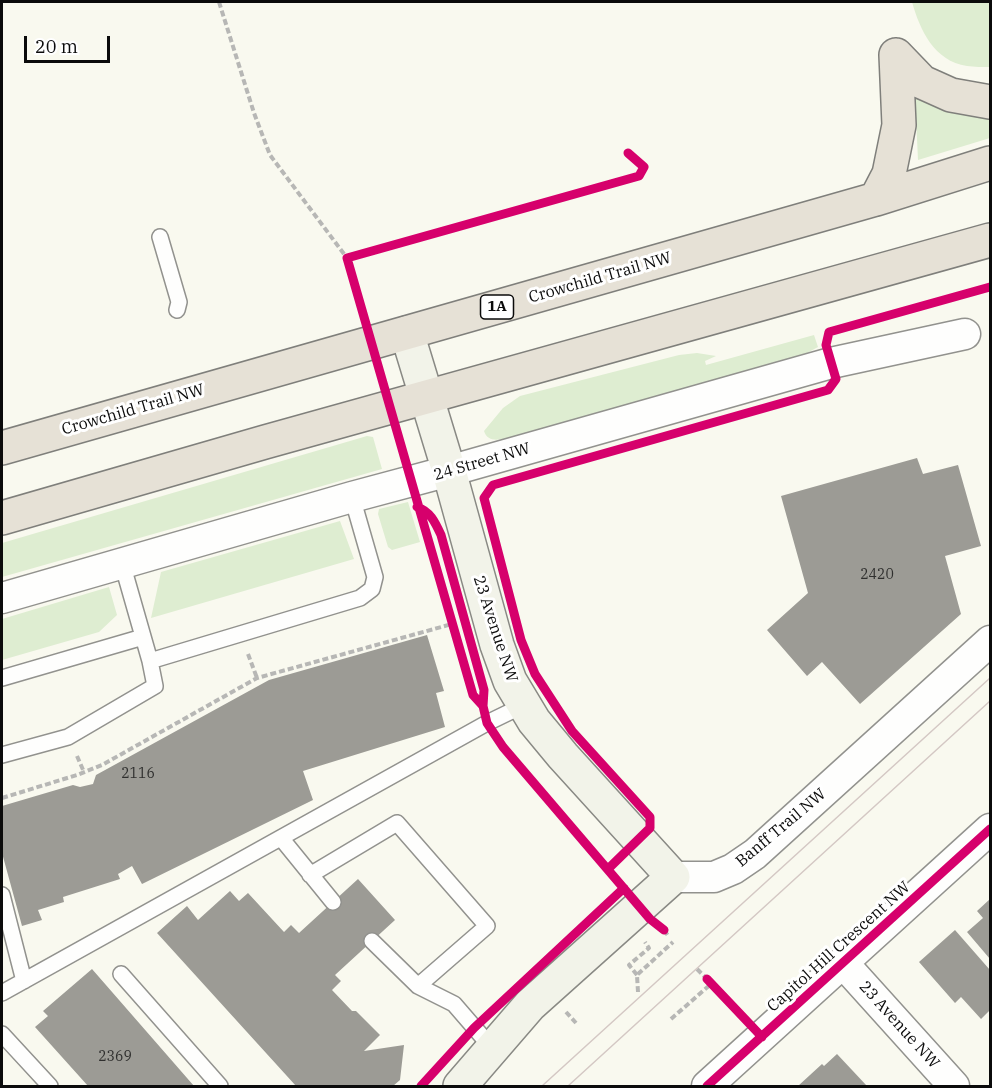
<!DOCTYPE html>
<style>
body{margin:0}
#map{position:relative;width:992px;height:1088px;overflow:hidden;background:#f9f9ef;font-family:"IBM Plex Serif",serif}
canvas{display:block}
.frame{position:absolute;inset:0;border:3px solid #0b0b0b;pointer-events:none}
.scale{position:absolute;left:24px;top:36px;width:86px;height:27px;box-sizing:border-box;border:3px solid #0b0b0b;border-top:0;padding-left:8px;font-size:18px;line-height:21px;white-space:nowrap;color:#0b0b0b;-webkit-text-stroke:4px #fff;paint-order:stroke}
</style>
<div id="map">
<canvas width="992" height="1088"></canvas>
<div class="frame"></div>
<div class="scale">20 m</div>
</div>
<script>
const c = document.querySelector('canvas').getContext('2d');
c.lineJoin = 'round';
function fillPath(path, color) {
  c.fillStyle = color;
  c.fill(path, 'evenodd');
}
function trace(path, color, width, dash) {
  c.strokeStyle = color;
  c.lineWidth = width;
  c.lineCap = dash ? 'butt' : 'round';
  c.setLineDash(dash || []);
  c.stroke(path);
}
function label(font, color, halo, rows, align = 'center') {
  c.font = font + ' "IBM Plex Serif",serif';
  c.lineWidth = 6;
  c.setLineDash([]);
  c.textBaseline = 'middle';
  c.strokeStyle = halo;
  c.fillStyle = color;
  for (const [text, x, y, turn = 0] of rows) {
    c.save();
    c.translate(x, y);
    c.rotate((+turn || 0) * Math.PI / 180);
    c.textAlign = isNaN(turn) ? turn : align;
    if (halo) c.strokeText(text, 0, 0);
    c.fillText(text, 0, 0);
    c.restore();
  }
}
const green = new Path2D(`
 M 912,2 L 990,2 L 990,67 C 983,67 974,67 967,66 C 934,61 920,30 912,2 Z
 M 915,96 L 990,111 L 990,138 L 918,160 Z
 M 814,335 L 818,347 L 807,353 L 513,437 C 502,439 488,444 484,431 L 503,408 L 520,396 L 679,355 L 697,353 L 716,356 L 705,361 L 706,365 Z
 M 367,436 L 373,437 L 382,469 L 2,577 L 2,543 Z
 M 408,502 L 420,542 L 392,550 L 388,547 L 378,514 L 379,509 Z
 M 340,521 L 354,559 L 151,618 L 161,572 Z
 M 109,587 L 117,615 L 99,632 L 2,660 L 2,619 Z`);
const building = new Path2D(`
 M 917,458 L 923,474 L 958,465 L 981,546 L 945,556 L 961,614 L 860,704 L 822,662 L 807,676 L 767,630 L 808,593 L 781,496 Z
 M 427,635 L 444,691 L 436,693 L 445,727 L 303,771 L 313,800 L 142,884 L 132,866 L 118,874 L 120,879 L 63,897 L 64,902 L 38,910 L 42,920 L 22,926 L 2,853 L 2,806 L 73,785 L 80,787 L 93,784 L 96,775 L 269,680 Z
 M 358,879 L 395,920 L 335,975 L 341,981 L 332,990 L 352,1011 L 356,1011 L 380,1035 L 364,1051 L 404,1045 L 400,1080 L 393,1086 L 296,1086 L 157,933 L 187,906 L 198,920 L 230,891 L 239,901 L 248,893 L 284,932 L 291,925 L 299,933 Z
 M 990,899 L 990,959 L 967,932 L 983,918 L 977,911 Z
 M 955,930 L 990,970 L 990,1010 L 981,1019 L 961,997 L 955,1003 L 919,962 Z
 M 92,969 L 194,1086 L 88,1086 L 35,1027 L 48,1016 L 43,1011 Z
 M 837,1054 L 867,1086 L 798,1086 L 822,1064 L 824,1066 Z`);
const path = new Path2D(`
 M 219,2 L 254,113 L 270,155 L 347,258
 M 248,654 L 257,678
 M 77,756 L 84,772
 M 2,798 L 77,775 L 102,765 L 257,678 L 452,624
 M 664,930 L 669,937
 M 697,969 L 707,979
 M 637,975 L 629,965 L 649,948 L 645,942
 M 638,992 L 637,975 L 673,942
 M 566,1012 L 576,1023
 M 671,1019 L 711,984`);
const lane = new Path2D(`
 M 160,237 L 179,302 L 177,310
 M 122,563 L 150,661 L 360,598 L 372,589 L 375,577 L 352,497
 M 2,678 L 143,637
 M 2,755 L 68,737 L 155,686 L 150,661
 M 281,838 L 333,902
 M 310,875 L 397,823 L 487,926 L 418,986
 M 2,895 L 24,981
 M 372,941 L 418,986 L 454,1004 L 492,1048
 M 121,974 L 220,1086
 M 2,993 L 487,723 L 524,705
 M 2,1034 L 50,1086`);
const street = new Path2D(`
 M 2,598 L 352,497 L 449,471 L 831,363 L 965,334
 M 673,877 L 714,877 L 733,869 L 755,854 L 990,641
 M 843,963 L 954,1086
 M 707,1086 L 990,829`);
const secondary = new Path2D(`
 M 407,333 L 449,471 L 497,645 L 510,681 L 534,721 L 563,756 L 673,877 L 530,1005 L 460,1086`);
const highway = new Path2D(`
 M 896,55 L 922,82 L 951,95 L 990,102
 M 876,199 L 889,174 L 899,125 L 896,55
 M 2,448 L 876,199 L 990,163
 M 2,518 L 265,442 L 990,240`);
const tram = new Path2D(`
 M 542,1086 L 990,678
 M 568,1086 L 990,701`);
const cycleway = new Path2D(`
 M 628,153 L 644,167 L 639,176 L 347,258 L 473,695 L 483,706 L 487,723 L 503,747 L 650,919 L 664,930
 M 417,507 C 430,511 435,522 441,535 L 484,690 L 483,706
 M 608,869 L 650,828 L 650,817 L 572,731 L 535,674 L 521,640 L 484,498 L 493,485 L 828,390 L 836,379 L 826,345 L 829,332 L 990,287
 M 707,979 L 762,1037
 M 421,1086 L 474,1028 L 624,888
 M 707,1086 L 990,829`);
const numberNames = [
 ["2420",877,575],
 ["2116",138,774],
 ["2369",115,1057]
];
const shields = [
 [497,307,33]
];
const shieldNames = [
 ["1A",497,307]
];
const streetNames = [
 ["Crowchild Trail NW",600,278,-16],
 ["Crowchild Trail NW",133,410,-16],
 ["24 Street NW",482,462,-16],
 ["23 Avenue NW",495,629,72],
 ["Banff Trail NW",781,828,-40],
 ["Capitol Hill Crescent NW",839,947,-42],
 ["23 Avenue NW",899,1025,48]
];
fillPath(green, '#deedd1');
fillPath(building, '#9c9b95');
trace(lane, '#92928e', 18);
trace(street, '#92928e', 33);
trace(secondary, '#898984', 36);
trace(highway, '#7f7f7b', 36);
trace(path, '#b7b7b5', 4, [6, 3]);
trace(lane, '#fefefd', 15);
trace(street, '#fefefd', 30);
trace(secondary, '#f2f3e9', 33);
trace(highway, '#e6e1d6', 33);
trace(tram, '#d4c8c4', 1.5);
trace(cycleway, '#d6006c', 9);
label('14px', '#2f2f2e', null, numberNames);
for (const [x, y, w] of shields) {
  const box = new Path2D();
  box.roundRect(x - w / 2, y - 12, w, 24, 4.5);
  c.fillStyle = '#fff';
  c.fill(box);
  trace(box, '#0b0b0b', 1.5);
}
label('bold 15px', '#0b0b0b', null, shieldNames);
label('16px', '#0b0b0b', '#fff', streetNames);
</script>
